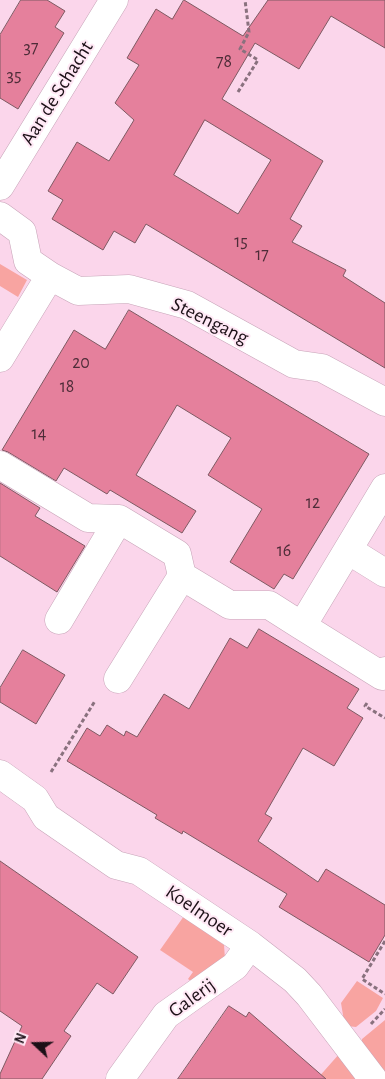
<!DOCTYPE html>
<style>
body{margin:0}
#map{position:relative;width:385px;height:1079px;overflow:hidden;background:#fbd6eb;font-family:"Alegreya Sans",sans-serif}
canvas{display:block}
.north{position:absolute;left:10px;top:1019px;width:50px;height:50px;-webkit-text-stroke:4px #ffe8f5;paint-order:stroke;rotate:291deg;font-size:14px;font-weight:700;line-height:20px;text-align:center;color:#1c1017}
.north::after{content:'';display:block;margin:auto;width:18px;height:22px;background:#1c1017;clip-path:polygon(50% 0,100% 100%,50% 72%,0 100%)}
</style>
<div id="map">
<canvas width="385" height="1079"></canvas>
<div class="north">N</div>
</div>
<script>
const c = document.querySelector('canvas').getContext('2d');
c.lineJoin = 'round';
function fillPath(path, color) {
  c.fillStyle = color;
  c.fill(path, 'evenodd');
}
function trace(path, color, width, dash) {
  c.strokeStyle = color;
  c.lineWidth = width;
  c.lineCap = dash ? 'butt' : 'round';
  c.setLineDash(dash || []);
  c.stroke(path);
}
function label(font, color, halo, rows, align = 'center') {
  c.font = font + ' "Alegreya Sans",sans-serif';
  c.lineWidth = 4;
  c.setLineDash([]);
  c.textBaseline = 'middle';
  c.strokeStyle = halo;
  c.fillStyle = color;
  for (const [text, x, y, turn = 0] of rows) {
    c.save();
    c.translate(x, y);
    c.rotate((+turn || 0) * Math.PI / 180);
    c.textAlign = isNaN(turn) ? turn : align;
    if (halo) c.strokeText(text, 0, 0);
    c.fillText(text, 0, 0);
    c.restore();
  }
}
const green = new Path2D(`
 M 0,264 L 27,280 L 18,297 L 0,286 Z
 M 184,916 L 224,945 L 225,959 L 193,983 L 188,979 L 193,972 L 160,950 Z
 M 357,981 L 383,998 L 376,1011 L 356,1027 L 347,1026 L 344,1021 L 341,1003 Z
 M 385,1020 L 385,1076 L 361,1047 L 362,1039 Z
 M 340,1053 L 362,1079 L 317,1079 Z`);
const building = new Path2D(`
 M 21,0 L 47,0 L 65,11 L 55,27 L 64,33 L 18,109 L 0,98 L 0,35 Z
 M 184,0 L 243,36 L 268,0 L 385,0 L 385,48 L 331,16 L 299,69 L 255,43 L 222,99 L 323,161 L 290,219 L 302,226 L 292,242 L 346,270 L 343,276 L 385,303 L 385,368 L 146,224 L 135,243 L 114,231 L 103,250 L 52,219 L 63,200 L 48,191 L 77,142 L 109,161 L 134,120 L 115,103 L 139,65 L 127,58 L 156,9 L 172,19 ZM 205,120 L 271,160 L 238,214 L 174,175 Z
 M 129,310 L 369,454 L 293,579 L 284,574 L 274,589 L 230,562 L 262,509 L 208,475 L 231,438 L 177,405 L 136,475 L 196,511 L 182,533 L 110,490 L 107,494 L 64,468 L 56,481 L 8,452 L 2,450 L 74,330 L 105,349 Z
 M 0,483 L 40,508 L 35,516 L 85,546 L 57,592 L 0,556 Z
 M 259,629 L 359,689 L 347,708 L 363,718 L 334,766 L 303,748 L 265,814 L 272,818 L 258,841 L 318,882 L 326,869 L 385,905 L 385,935 L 369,962 L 279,907 L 287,894 L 183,831 L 182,834 L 155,818 L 157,815 L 67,761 L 87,728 L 100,736 L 107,725 L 124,736 L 126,731 L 137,737 L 164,694 L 189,709 L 230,638 L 247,648 Z
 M 23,650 L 65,675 L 36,724 L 0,702 L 0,688 Z
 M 0,861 L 138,957 L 113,994 L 97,983 L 64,1031 L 71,1036 L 42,1079 L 0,1079 L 0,1074 L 22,1026 L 0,1011 Z
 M 229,1006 L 246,1017 L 249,1012 L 326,1079 L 178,1079 Z`);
const path = new Path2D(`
 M 238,92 L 258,60 L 240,49 L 249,32 L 245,0
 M 367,703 L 365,706 L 385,718
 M 51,772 L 95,701
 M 385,941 L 362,979 L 385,994
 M 371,1024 L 385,1009`);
const minor = new Path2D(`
 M 0,186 L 114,0
 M 0,216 L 22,232 L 28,261 L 50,276 L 78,291 L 129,289 L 187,305 L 294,364 L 322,368 L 385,402
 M 0,358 L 50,276
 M 0,465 L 88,518 L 119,519 L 177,554 L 182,576 L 118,679
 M 348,550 L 385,573
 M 182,576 L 230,605 L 269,605 L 302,626 L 385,488
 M 59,620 L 119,519
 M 302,626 L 382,676 L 385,671
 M 0,774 L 35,799 L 46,817 L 116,865 L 139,871 L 250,945 L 295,980 L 309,995 L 373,1079
 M 120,1079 L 166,1015 L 235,966 L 250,945`);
const numberNames = [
 ["37",31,48],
 ["78",224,62],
 ["35",14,76],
 ["15",241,242],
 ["17",262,255],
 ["20",81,363],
 ["18",67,387],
 ["14",39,434],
 ["12",313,503],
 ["16",284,551]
];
const streetNames = [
 ["Aan de Schacht",57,93,-58],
 ["Steengang",210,321,26],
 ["Koelmoer",199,911,34],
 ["Galerij",192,998,-36]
];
fillPath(green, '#f8a4a1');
fillPath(building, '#e5809c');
trace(building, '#7e5962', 1);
trace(minor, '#c7a4b8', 29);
trace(path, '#89717e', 3, [4, 2.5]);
trace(minor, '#fff', 28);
label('18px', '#4e2c38', null, numberNames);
label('20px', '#1c1017', '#ffe8f5', streetNames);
</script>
